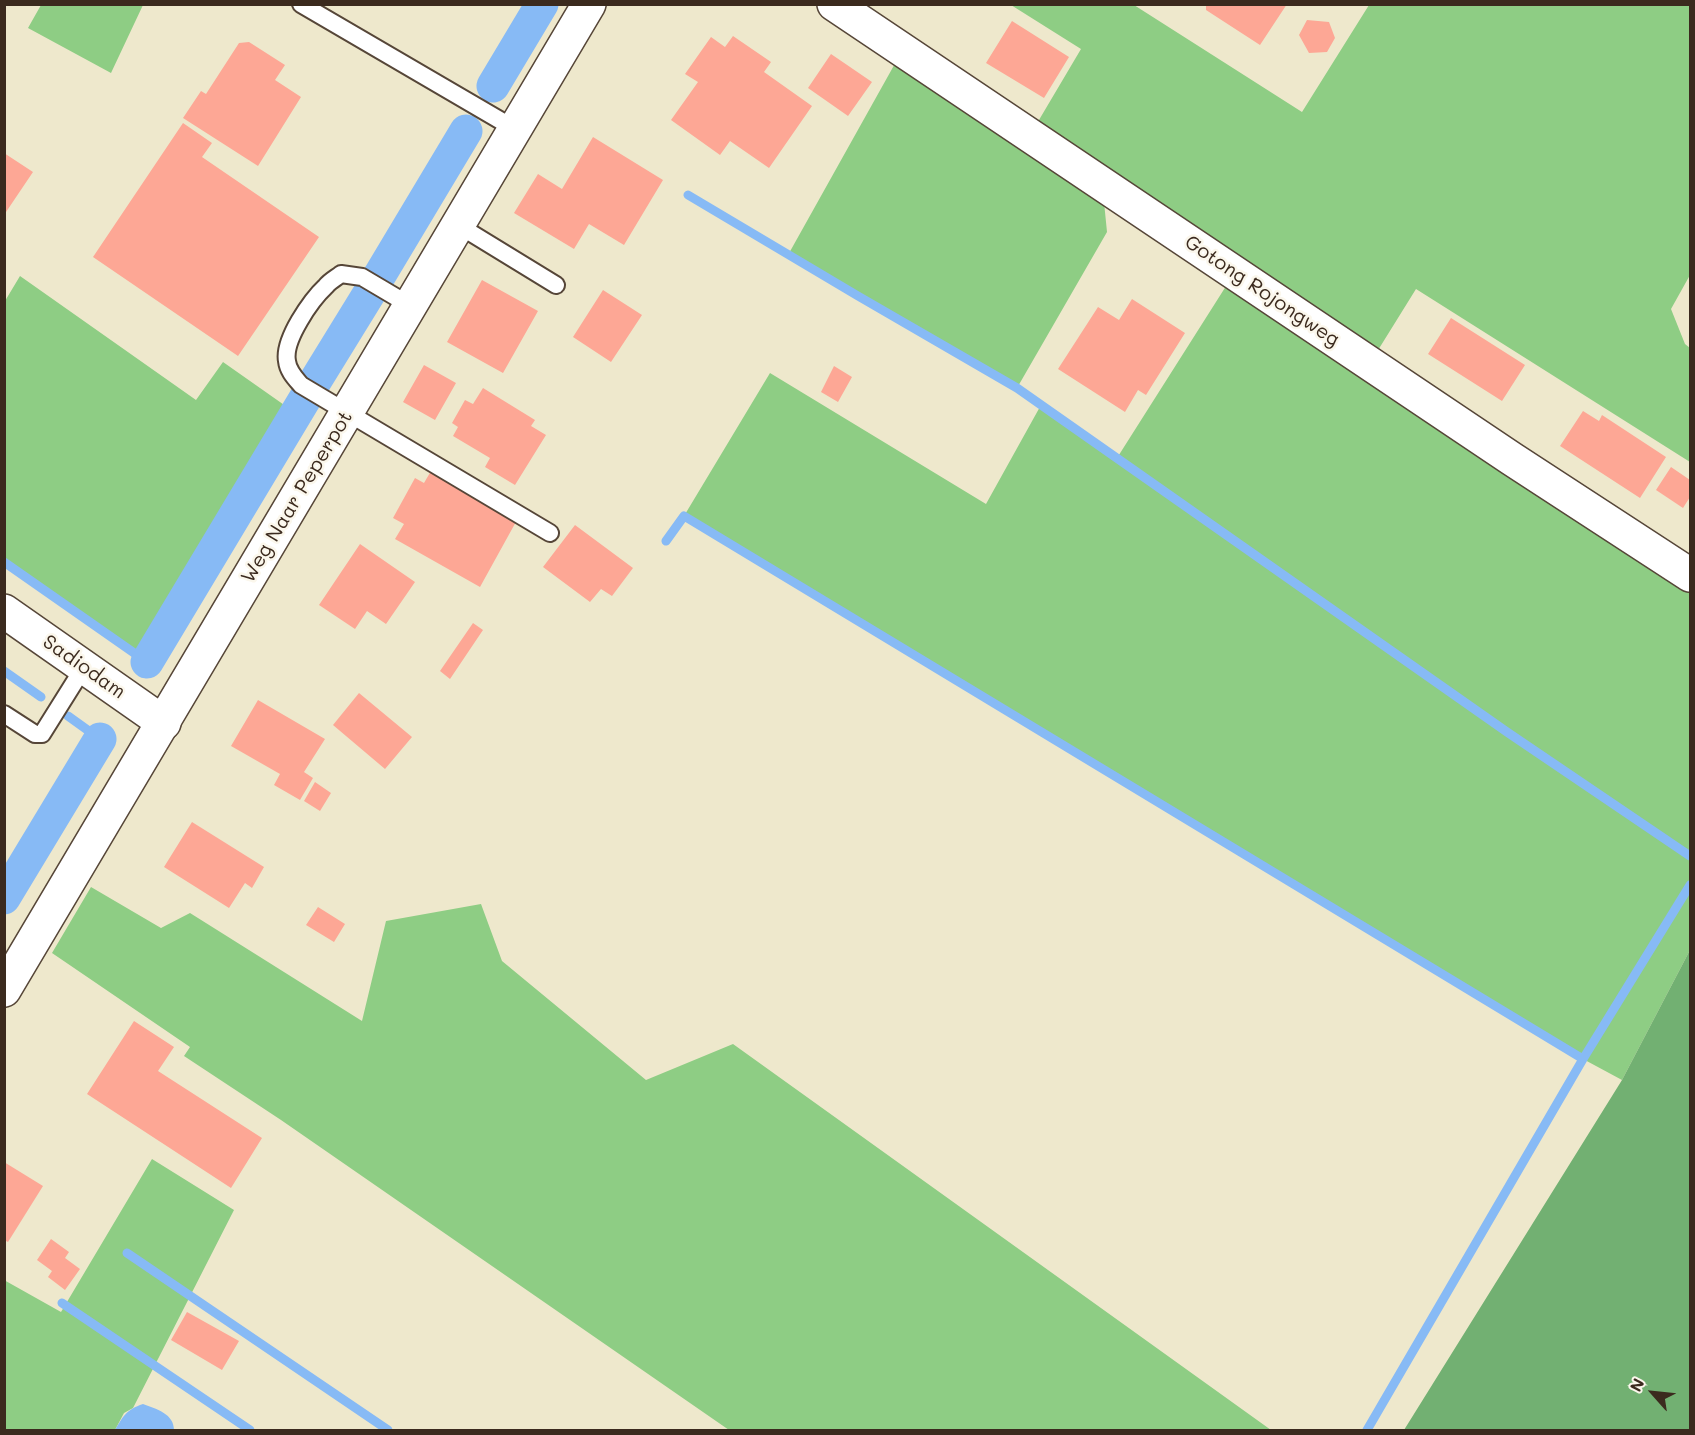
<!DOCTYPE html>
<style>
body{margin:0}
#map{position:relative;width:1695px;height:1435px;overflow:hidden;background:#eee8cc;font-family:Mali,sans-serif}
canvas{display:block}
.frame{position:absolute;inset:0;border:6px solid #3b2a1e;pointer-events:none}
.north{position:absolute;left:1623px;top:1363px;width:60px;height:60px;-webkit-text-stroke:4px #fbf7ec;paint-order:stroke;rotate:297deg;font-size:16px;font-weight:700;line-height:24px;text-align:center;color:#3b2a1e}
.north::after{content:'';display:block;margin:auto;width:21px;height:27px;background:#3b2a1e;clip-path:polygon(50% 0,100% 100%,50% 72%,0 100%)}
</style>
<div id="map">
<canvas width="1695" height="1435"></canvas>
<div class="frame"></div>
<div class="north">N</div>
</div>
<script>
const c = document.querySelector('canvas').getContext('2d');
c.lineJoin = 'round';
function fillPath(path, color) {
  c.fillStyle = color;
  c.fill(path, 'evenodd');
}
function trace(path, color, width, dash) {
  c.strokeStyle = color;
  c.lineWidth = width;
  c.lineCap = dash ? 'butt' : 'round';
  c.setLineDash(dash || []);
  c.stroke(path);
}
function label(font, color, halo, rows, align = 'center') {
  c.font = font + ' Mali,sans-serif';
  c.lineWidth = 5;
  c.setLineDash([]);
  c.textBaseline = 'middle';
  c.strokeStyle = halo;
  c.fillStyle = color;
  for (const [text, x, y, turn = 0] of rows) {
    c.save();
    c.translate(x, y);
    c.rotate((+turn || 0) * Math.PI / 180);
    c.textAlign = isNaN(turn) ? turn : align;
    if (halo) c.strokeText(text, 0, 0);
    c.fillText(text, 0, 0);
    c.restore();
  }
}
const green = new Path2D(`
 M 41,5 L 41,4 L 143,5 L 111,73 L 28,28 Z
 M 1011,5 L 1134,5 L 1302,112 L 1369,5 L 1690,5 L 1690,275 L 1671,309 L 1685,344 L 1690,348 L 1690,462 L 1416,289 L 1375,355 L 1036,125 L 1081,49 Z
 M 897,60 L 1104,202 L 1107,232 L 1017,388 L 788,255 Z
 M 20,276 L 196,400 L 223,362 L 297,414 L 143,658 L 5,562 L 5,301 Z
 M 1228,283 L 1690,589 L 1690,950 L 1622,1080 L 1583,1059 L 684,516 L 770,373 L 986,504 L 1041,405 L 1117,458 Z
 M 91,887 L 161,928 L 190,913 L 362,1021 L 386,921 L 481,904 L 502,961 L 646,1080 L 733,1044 L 1271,1430 L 729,1430 L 281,1120 L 184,1056 L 190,1047 L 52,953 Z
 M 152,1159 L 234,1210 L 133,1408 L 124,1413 L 115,1430 L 5,1430 L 4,1280 L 61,1312 Z`);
const forest = new Path2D(`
 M 1690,950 L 1690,1430 L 1404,1430 L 1622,1080 Z`);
const water = new Path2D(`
 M 143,1404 C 157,1409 174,1414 174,1430 L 115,1430 C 124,1415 126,1410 143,1404 Z`);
const stream = new Path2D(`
 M 688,195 L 858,296 L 1017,388 L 1507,732 L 1690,856
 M 666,541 L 684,516 L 1583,1059
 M 4,562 L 147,662
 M 4,671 L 41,697
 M 68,716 L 100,739
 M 127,1253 L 388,1430
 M 62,1303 L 250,1430
 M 1367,1430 L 1583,1059 L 1690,885`);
const canal = new Path2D(`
 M 493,86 L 542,4
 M 378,278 L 466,131
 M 314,383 L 370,292
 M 147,662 L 306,397
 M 4,898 L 100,739`);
const building = new Path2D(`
 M 1206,4 L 1287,4 L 1260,45 L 1206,10 Z
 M 1307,20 L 1329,22 L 1335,38 L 1327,52 L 1309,53 L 1299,35 Z
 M 1012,21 L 1069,57 L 1044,98 L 986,63 Z
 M 733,36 L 771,62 L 764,72 L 812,106 L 769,168 L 730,141 L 720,155 L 671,120 L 698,82 L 685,74 L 711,37 L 725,47 Z
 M 249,42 L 285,65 L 275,80 L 301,97 L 258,166 L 183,118 L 201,91 L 206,94 L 239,43 Z
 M 831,54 L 872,82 L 848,116 L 808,88 Z
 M 183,123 L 212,143 L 202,157 L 319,237 L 238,356 L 93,257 Z
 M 593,137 L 663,180 L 624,245 L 589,224 L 574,249 L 514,213 L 538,174 L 562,189 Z
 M 4,153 L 33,172 L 4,215 Z
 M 482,280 L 538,311 L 503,373 L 447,342 Z
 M 603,290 L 642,315 L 611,362 L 573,337 Z
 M 1132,299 L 1185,333 L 1146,395 L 1138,390 L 1125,412 L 1058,369 L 1098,307 L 1119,320 Z
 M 1451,318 L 1525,365 L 1502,401 L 1428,354 Z
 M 424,365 L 456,383 L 435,420 L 403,402 Z
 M 834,366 L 852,377 L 838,402 L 821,392 Z
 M 483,388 L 535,420 L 531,426 L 546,435 L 515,485 L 485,467 L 490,458 L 453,436 L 458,427 L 452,423 L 465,400 L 473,404 Z
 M 1583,411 L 1599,421 L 1602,415 L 1666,457 L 1640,498 L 1560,446 Z
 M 1671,467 L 1690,480 L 1690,497 L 1683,508 L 1656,490 Z
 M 431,471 L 517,520 L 480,587 L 395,539 L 404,524 L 393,518 L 415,478 L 424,483 Z
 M 575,525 L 633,568 L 612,596 L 601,589 L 590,602 L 543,567 Z
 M 360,544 L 415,582 L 386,624 L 367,611 L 355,629 L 319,605 Z
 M 473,623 L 483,630 L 450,679 L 440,671 Z
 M 359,693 L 412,737 L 385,769 L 333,725 Z
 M 258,700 L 325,739 L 304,772 L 313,778 L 300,800 L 274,785 L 280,774 L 231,746 Z
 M 315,782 L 331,793 L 320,811 L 304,801 Z
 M 192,822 L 264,867 L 252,888 L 245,883 L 229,908 L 164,867 Z
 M 318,907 L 345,924 L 334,942 L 306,925 Z
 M 134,1021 L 174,1047 L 158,1071 L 262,1138 L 231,1188 L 87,1094 Z
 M 4,1162 L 43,1186 L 8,1242 L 4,1240 Z
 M 51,1239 L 69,1252 L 65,1258 L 80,1269 L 65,1290 L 48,1277 L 52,1271 L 37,1260 Z
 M 187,1312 L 239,1341 L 222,1370 L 171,1340 Z`);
const service = new Path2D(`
 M 301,4 L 515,129
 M 458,225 L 556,285
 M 411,306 L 362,277 L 341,274 C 336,278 330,281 326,286 C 311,300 283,340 287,361 C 288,371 295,378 301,385 L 550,533
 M 4,714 L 35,734 L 42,734 L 84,667`);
const minor = new Path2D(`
 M 834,4 L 1512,459 L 1690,575
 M 4,611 L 164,723`);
const tertiary = new Path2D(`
 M 4,990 L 589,4`);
const streetNames = [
 ["Gotong Rojongweg",1262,291,34],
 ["Weg Naar Peperpot",297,497,-59],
 ["Sadiodam",84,667,35]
];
fillPath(green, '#8ecd84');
fillPath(forest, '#72b072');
fillPath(water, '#87baf5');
trace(stream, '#87baf5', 9);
trace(canal, '#87baf5', 33);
fillPath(building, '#fda795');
trace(service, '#564638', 20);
trace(minor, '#564638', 36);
trace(tertiary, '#564638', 36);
trace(service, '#fff', 16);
trace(minor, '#fff', 33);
trace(tertiary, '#fff', 33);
label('20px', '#3b2a1e', '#fbf7ec', streetNames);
</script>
